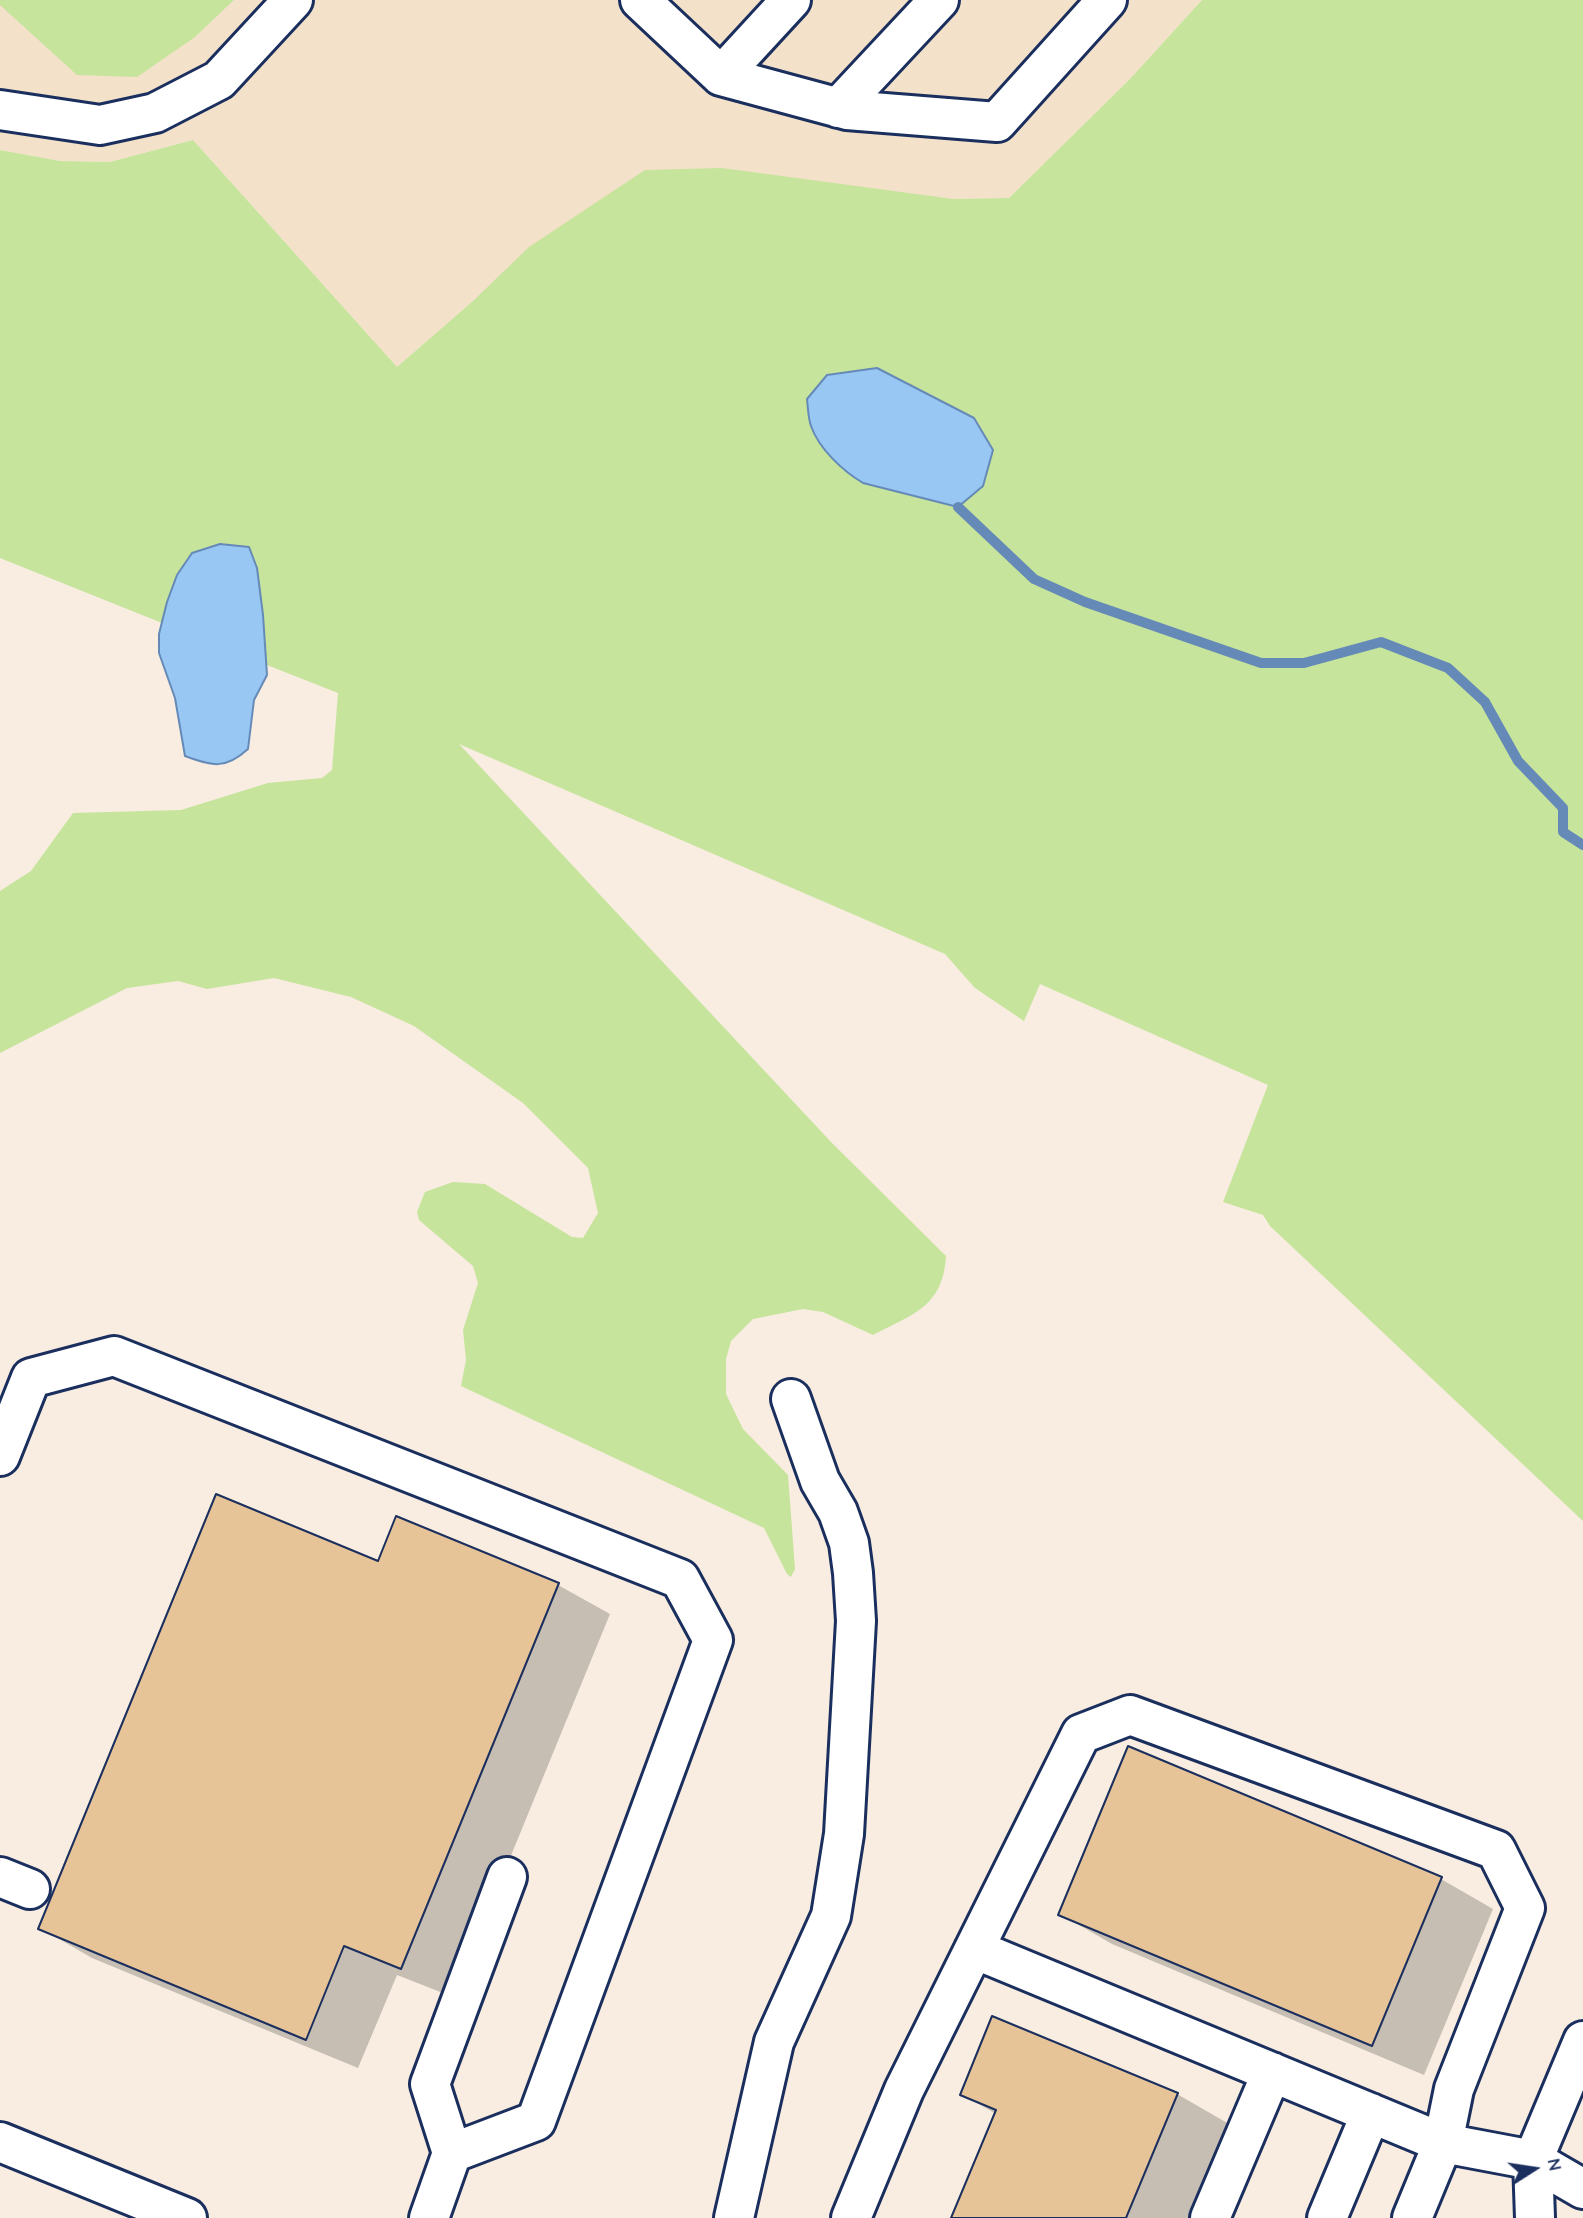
<!DOCTYPE html>
<style>
body{margin:0}
#map{position:relative;width:1583px;height:2218px;overflow:hidden;background:#f8ede0;font-family:"Comic Neue",sans-serif}
canvas{display:block}
.north{position:absolute;left:1499px;top:2134px;width:70px;height:70px;-webkit-text-stroke:5px #fff;paint-order:stroke;rotate:78deg;font-size:19px;font-weight:700;line-height:28px;text-align:center;color:#1b2f5e}
.north::after{content:'';display:block;margin:auto;width:24px;height:32px;background:#1b2f5e;clip-path:polygon(50% 0,100% 100%,50% 72%,0 100%)}
</style>
<div id="map">
<canvas width="1583" height="2218"></canvas>
<div class="north">N</div>
</div>
<script>
const c = document.querySelector('canvas').getContext('2d');
c.lineJoin = 'round';
function fillPath(path, color) {
  c.fillStyle = color;
  c.fill(path, 'evenodd');
}
function trace(path, color, width, dash) {
  c.strokeStyle = color;
  c.lineWidth = width;
  c.lineCap = dash ? 'butt' : 'round';
  c.setLineDash(dash || []);
  c.stroke(path);
}
const built = new Path2D(`
 M 234,0 L 1202,0 L 1130,79 L 1009,198 L 953,199 L 473,301 L 397,367 L 193,140 L 110,162 L 60,161 L 0,150 L 0,2 L 195,37 Z`);
const green = new Path2D(`
 M 0,0 L 234,0 L 195,37 L 137,77 L 77,75 L 0,5 Z
 M 1202,0 L 1583,0 L 1583,1521 L 1270,1226 L 1263,1215 L 1223,1202 L 1268,1085 L 1040,984 L 1024,1021 L 975,988 L 945,954 L 459,744 L 831,1142 L 946,1256 C 943,1307 913,1314 873,1335 L 823,1312 L 803,1309 L 753,1319 L 731,1341 L 726,1359 L 726,1394 L 743,1429 L 788,1475 L 795,1569 L 791,1577 L 787,1574 L 764,1528 L 461,1386 L 466,1360 L 463,1330 L 478,1283 L 473,1266 L 419,1220 L 417,1212 L 425,1192 L 453,1182 L 485,1184 L 572,1237 L 583,1238 L 598,1213 L 588,1168 L 523,1103 L 414,1026 L 351,997 L 274,978 L 207,989 L 178,981 L 127,988 L 0,1053 L 0,891 L 31,871 L 73,813 L 181,810 L 268,783 L 322,778 L 332,770 L 338,693 L 267,665 L 257,568 L 248,547 L 162,623 L 0,558 L 0,150 L 60,161 L 110,162 L 193,140 L 397,367 L 473,301 L 529,247 L 645,170 L 722,168 L 953,199 L 1009,198 L 1130,79 ZM 877,368 L 975,418 L 993,450 L 820,444 L 810,425 L 807,399 L 827,375 Z`);
const water = new Path2D(`
 M 877,368 L 974,418 L 993,450 L 983,486 L 958,507 L 863,483 C 843,471 819,449 811,426 C 808,418 808,407 807,399 L 827,375 Z
 M 220,544 L 249,547 L 257,568 L 263,615 L 267,675 L 254,700 L 248,749 C 225,770 212,766 185,756 L 175,698 L 159,653 L 159,634 L 167,602 L 177,575 L 192,553 Z`);
const shadow = new Path2D(`
 M 379,1564 L 558,1585 L 610,1614 L 453,1997 L 397,1975 L 358,2068 L 92,1958 L 40,1928 Z
 M 1441,1879 L 1493,1909 L 1424,2075 L 1112,1944 L 1060,1914 Z
 M 962,2094 L 1177,2094 L 1229,2124 L 1190,2218 L 953,2218 L 996,2114 Z`);
const stream = new Path2D(`
 M 958,507 L 1034,579 L 1085,602 L 1261,663 L 1304,663 L 1381,642 L 1448,668 L 1485,702 L 1518,761 L 1563,808 L 1563,832 L 1583,845`);
const building = new Path2D(`
 M 216,1494 L 378,1561 L 396,1516 L 559,1583 L 401,1969 L 344,1946 L 306,2040 L 38,1929 Z
 M 1128,1746 L 1442,1877 L 1372,2046 L 1058,1915 Z
 M 992,2016 L 1178,2093 L 1126,2218 L 951,2218 L 996,2110 L 960,2095 Z`);
const minor = new Path2D(`
 M 640,0 L 721,76 L 847,110 L 997,122 L 1107,0
 M 721,76 L 791,0
 M 838,108 L 939,0
 M 0,110 L 100,125 L 155,113 L 219,80 L 293,0
 M 0,1456 L 31,1378 L 114,1356 L 680,1579 L 713,1640 L 536,2121 L 452,2153 L 429,2218
 M 0,1877 L 30,1889
 M 974,1949 L 1443,2143 L 1533,2160 L 1583,2189
 M 0,2142 L 187,2218
 M 452,2153 L 430,2084 L 507,1877
 M 734,2218 L 774,2042 L 831,1916 L 844,1834 L 856,1621 L 853,1573 L 849,1543 L 838,1512 L 820,1481 L 791,1399
 M 851,2218 L 904,2090 L 1081,1734 L 1130,1715 L 1496,1850 L 1525,1908 L 1454,2089 L 1443,2143 L 1412,2218
 M 1210,2218 L 1272,2072
 M 1327,2218 L 1371,2113
 M 1535,2218 L 1533,2160 L 1583,2041`);
fillPath(built, '#f3e1ca');
fillPath(green, '#c6e49c');
fillPath(water, '#98c7f3');
trace(water, '#668ab7', 2);
fillPath(shadow, '#0003');
trace(stream, '#668ab7', 10);
fillPath(building, '#e7c498');
trace(building, '#1b2f5e', 2);
trace(minor, '#1b2f5e', 44);
trace(minor, '#fff', 38);
</script>
